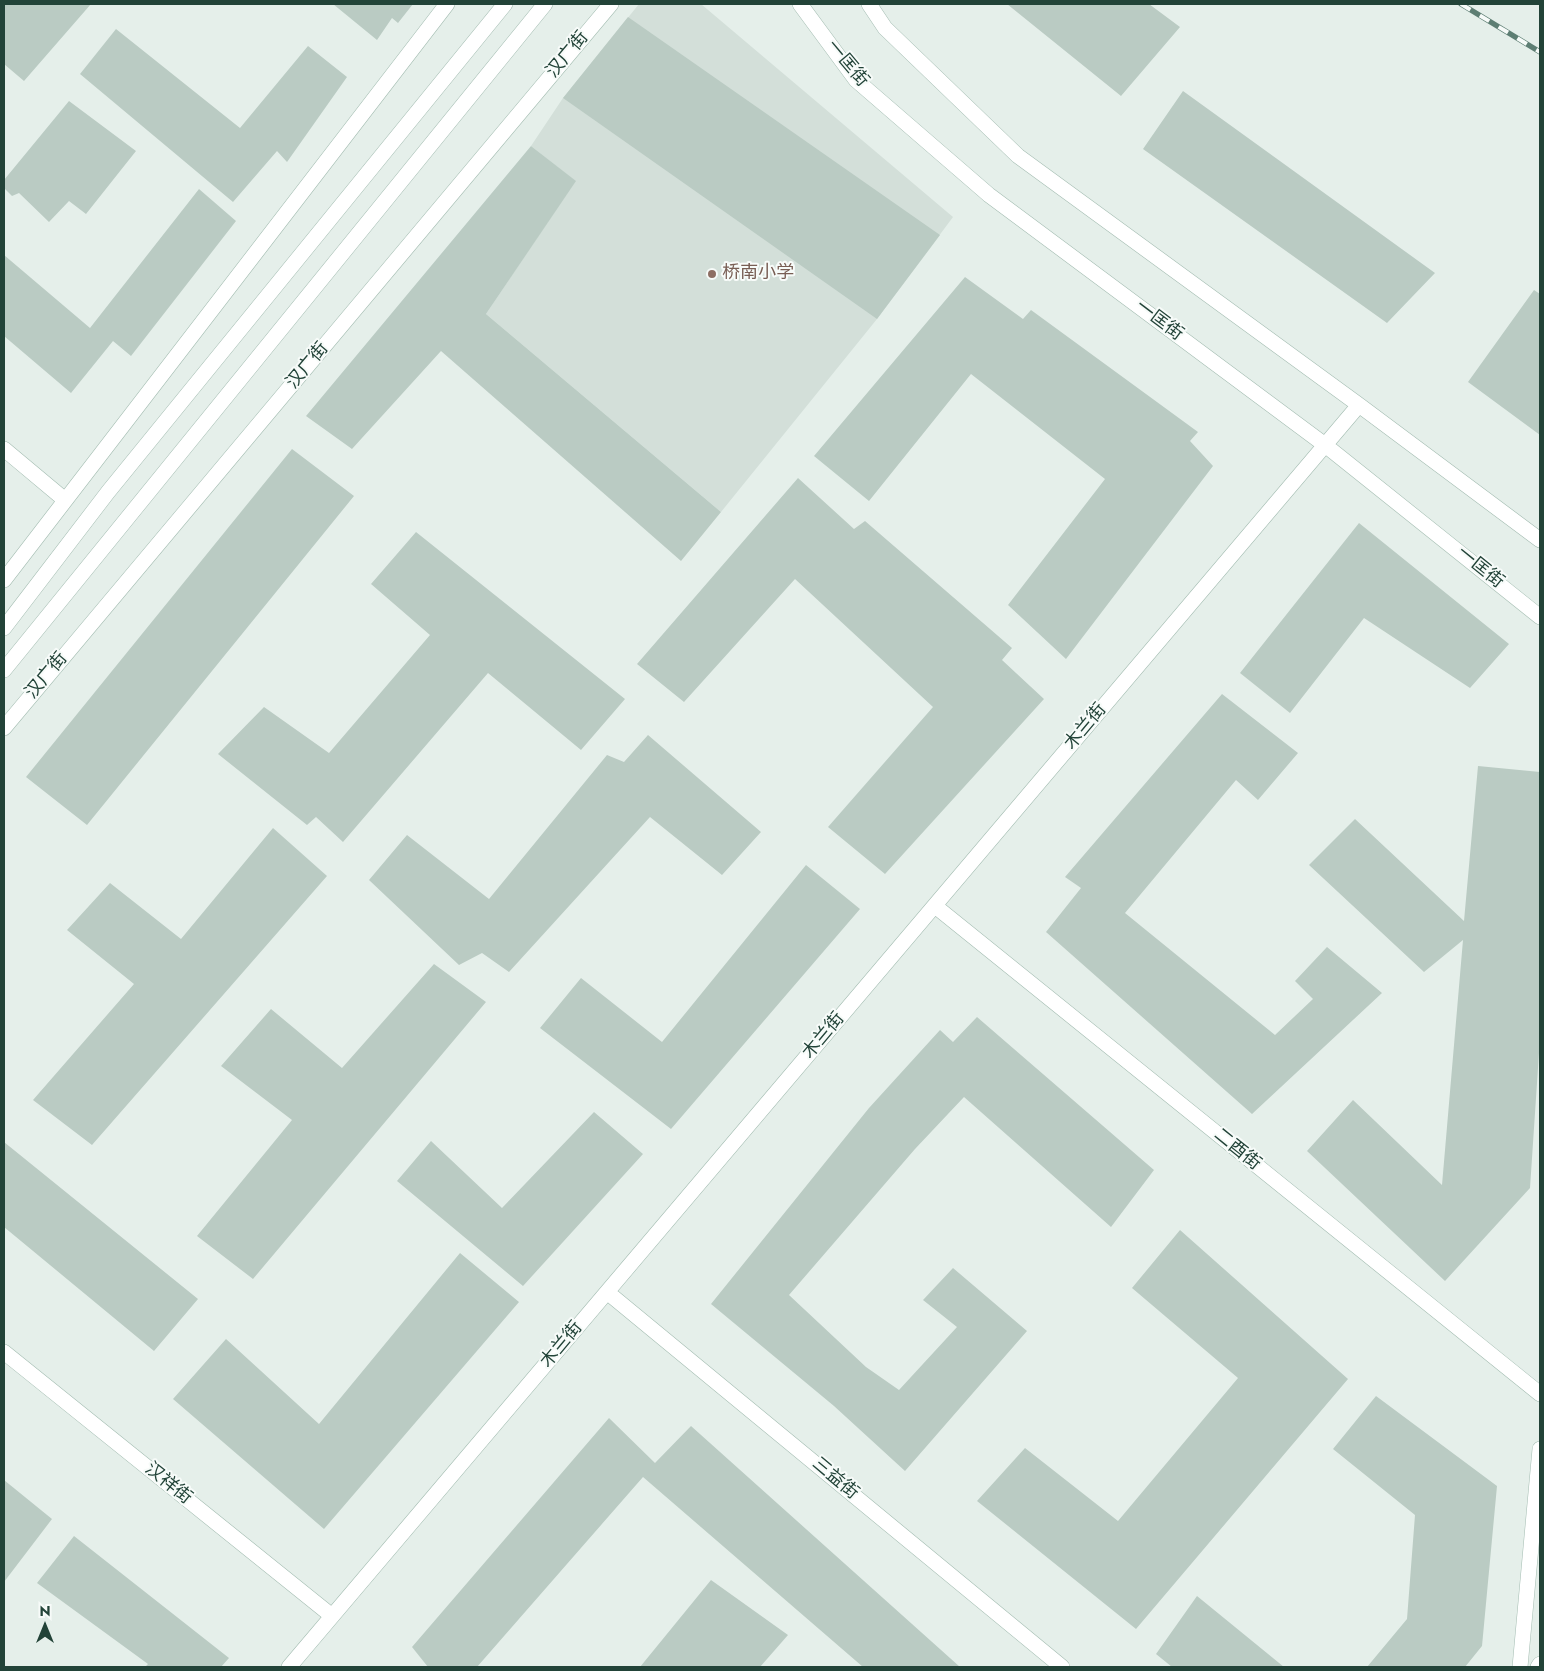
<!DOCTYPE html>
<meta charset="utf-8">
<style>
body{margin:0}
#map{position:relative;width:1544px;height:1671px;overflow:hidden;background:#e5efea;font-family:Jost,sans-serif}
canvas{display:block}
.frame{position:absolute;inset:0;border:5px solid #224338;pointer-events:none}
.north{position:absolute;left:20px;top:1601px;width:50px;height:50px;-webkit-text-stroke:4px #f7fbf9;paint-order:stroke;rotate:0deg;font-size:14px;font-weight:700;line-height:20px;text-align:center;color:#224338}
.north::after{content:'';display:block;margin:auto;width:18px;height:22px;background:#224338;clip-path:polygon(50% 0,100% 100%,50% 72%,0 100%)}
</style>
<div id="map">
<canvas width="1544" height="1671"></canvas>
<div class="frame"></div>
<div class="north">N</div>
</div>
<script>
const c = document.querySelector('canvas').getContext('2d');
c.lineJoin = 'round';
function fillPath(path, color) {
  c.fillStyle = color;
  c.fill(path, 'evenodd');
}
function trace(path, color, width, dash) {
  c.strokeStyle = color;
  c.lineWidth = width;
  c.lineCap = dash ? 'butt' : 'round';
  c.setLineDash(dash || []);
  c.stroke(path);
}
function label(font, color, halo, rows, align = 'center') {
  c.font = font + ' Jost,"Noto Sans SC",sans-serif';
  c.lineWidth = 4;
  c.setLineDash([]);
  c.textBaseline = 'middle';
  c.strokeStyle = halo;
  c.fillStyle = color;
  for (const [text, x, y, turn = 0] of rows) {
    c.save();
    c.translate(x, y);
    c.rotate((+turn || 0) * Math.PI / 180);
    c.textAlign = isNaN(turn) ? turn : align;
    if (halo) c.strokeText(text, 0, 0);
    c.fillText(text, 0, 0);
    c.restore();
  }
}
const built = new Path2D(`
 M 639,4 L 701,4 L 953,217 L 877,319 L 721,512 L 486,314 L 575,181 L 531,146 L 563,98 Z`);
const building = new Path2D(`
 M 4,4 L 91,4 L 24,81 L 4,64 Z
 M 333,4 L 413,4 L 398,23 L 392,18 L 377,40 Z
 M 1007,4 L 1149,4 L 1180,27 L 1121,96 Z
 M 628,17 L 940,235 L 877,319 L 563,98 Z
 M 116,29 L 240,128 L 308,46 L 347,77 L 287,162 L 277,151 L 233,202 L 80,74 Z
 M 1183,91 L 1435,273 L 1387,323 L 1143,149 Z
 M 69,101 L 136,151 L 86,214 L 69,201 L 49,222 L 19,193 L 12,196 L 4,188 L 4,180 Z
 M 531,146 L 576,181 L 486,314 L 721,512 L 681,561 L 441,351 L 352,449 L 306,416 Z
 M 199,189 L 236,221 L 131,356 L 113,341 L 71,393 L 4,336 L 4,255 L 90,328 Z
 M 965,277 L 1023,319 L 1031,310 L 1198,432 L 1190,441 L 1213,466 L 1066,659 L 1008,605 L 1105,479 L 971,374 L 869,501 L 814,456 Z
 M 1534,290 L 1540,294 L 1540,435 L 1468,382 Z
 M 292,449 L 354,496 L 87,825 L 26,777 Z
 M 798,478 L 854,529 L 865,521 L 1012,648 L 1002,660 L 1044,699 L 885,874 L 828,827 L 933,707 L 795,579 L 684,702 L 637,664 Z
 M 1359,523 L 1509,644 L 1470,688 L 1364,618 L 1290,713 L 1240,673 Z
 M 416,532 L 625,699 L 581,750 L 488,673 L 343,842 L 316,817 L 307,825 L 218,754 L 264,707 L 329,753 L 430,635 L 371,584 Z
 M 1222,694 L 1298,753 L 1258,800 L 1236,780 L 1125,913 L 1275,1035 L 1313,999 L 1295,981 L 1327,947 L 1382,993 L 1252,1114 L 1046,932 L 1081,888 L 1065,877 Z
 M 648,735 L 761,832 L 722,875 L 650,817 L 509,972 L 482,953 L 459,965 L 369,880 L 407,835 L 489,899 L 607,755 L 624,762 Z
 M 1478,766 L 1540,772 L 1540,1038 L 1530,1188 L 1445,1281 L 1307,1151 L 1353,1100 L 1442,1185 L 1463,940 L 1424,972 L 1309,865 L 1355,819 L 1464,921 Z
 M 273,828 L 327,876 L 92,1145 L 33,1100 L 134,984 L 67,930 L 110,883 L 181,939 Z
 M 806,865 L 860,909 L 671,1129 L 540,1028 L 581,978 L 662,1042 Z
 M 434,964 L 486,1002 L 253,1279 L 197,1236 L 292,1120 L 221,1066 L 271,1009 L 342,1068 Z
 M 977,1017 L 1154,1170 L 1111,1227 L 964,1097 L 915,1149 L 789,1295 L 866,1367 L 899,1390 L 957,1327 L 923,1300 L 953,1268 L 1027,1331 L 905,1471 L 834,1406 L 711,1304 L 869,1108 L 940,1030 L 953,1042 Z
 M 594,1112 L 643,1154 L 523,1286 L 397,1181 L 431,1141 L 502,1208 Z
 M 4,1142 L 198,1299 L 154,1351 L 4,1227 Z
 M 1180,1230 L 1348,1379 L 1136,1629 L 977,1501 L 1025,1448 L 1118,1521 L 1238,1378 L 1132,1288 Z
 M 460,1253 L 519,1302 L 324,1529 L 173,1399 L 226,1339 L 319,1424 Z
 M 1376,1396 L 1497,1486 L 1482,1646 L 1465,1667 L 1367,1667 L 1407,1619 L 1415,1515 L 1333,1449 Z
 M 609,1418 L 655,1463 L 691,1426 L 960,1667 L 863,1667 L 643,1477 L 477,1667 L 428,1667 L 412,1647 Z
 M 4,1480 L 52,1519 L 4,1582 Z
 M 74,1536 L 229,1658 L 221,1667 L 145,1667 L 148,1664 L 37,1583 Z
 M 711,1580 L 788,1635 L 760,1667 L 640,1667 Z
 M 1197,1596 L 1284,1667 L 1172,1667 L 1156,1654 Z`);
const secondary = new Path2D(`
 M 800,4 L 856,80 L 989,195 L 1325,445 L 1540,617
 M 869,4 L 885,28 L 1018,156 L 1359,405 L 1540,540
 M 4,449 L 65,500
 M 4,580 L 447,4
 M 4,628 L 108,492 L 505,4
 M 4,670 L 545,4
 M 4,728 L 611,4
 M 935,906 L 1540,1394
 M 607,1292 L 1062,1667
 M 4,1352 L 332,1616
 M 289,1667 L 1359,405
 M 1520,1667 L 1540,1449
 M 1538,1667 L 1540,1664`);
const rail = new Path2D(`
 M 1461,4 L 1540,52`);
const markers = [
 [712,274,5,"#8d6e63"]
];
const streetNames = [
 ["汉广街",568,55,-50],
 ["一匡街",847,64,50],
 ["一匡街",1159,321,37],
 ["汉广街",308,366,-50],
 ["一匡街",1480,568,39],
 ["汉广街",47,676,-50],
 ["木兰街",1086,727,-50],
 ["木兰街",824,1036,-50],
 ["二酉街",1237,1150,39],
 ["木兰街",562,1345,-50],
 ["三益街",835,1479,40],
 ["汉祥街",168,1484,39]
];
const educationNames = [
 ["桥南小学",722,274]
];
fillPath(built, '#d3dfd9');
fillPath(building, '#bacbc3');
trace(secondary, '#a3bcb1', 16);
trace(secondary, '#fff', 15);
trace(rail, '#5d7e73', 5.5);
trace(rail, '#f7fbf9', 4, [11]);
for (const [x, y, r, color] of markers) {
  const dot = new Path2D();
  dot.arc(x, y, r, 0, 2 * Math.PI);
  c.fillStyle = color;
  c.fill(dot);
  trace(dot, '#f7fbf9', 2);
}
label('18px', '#224338', '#f7fbf9', streetNames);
label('18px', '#785e54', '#f7fbf9', educationNames, 'left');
</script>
